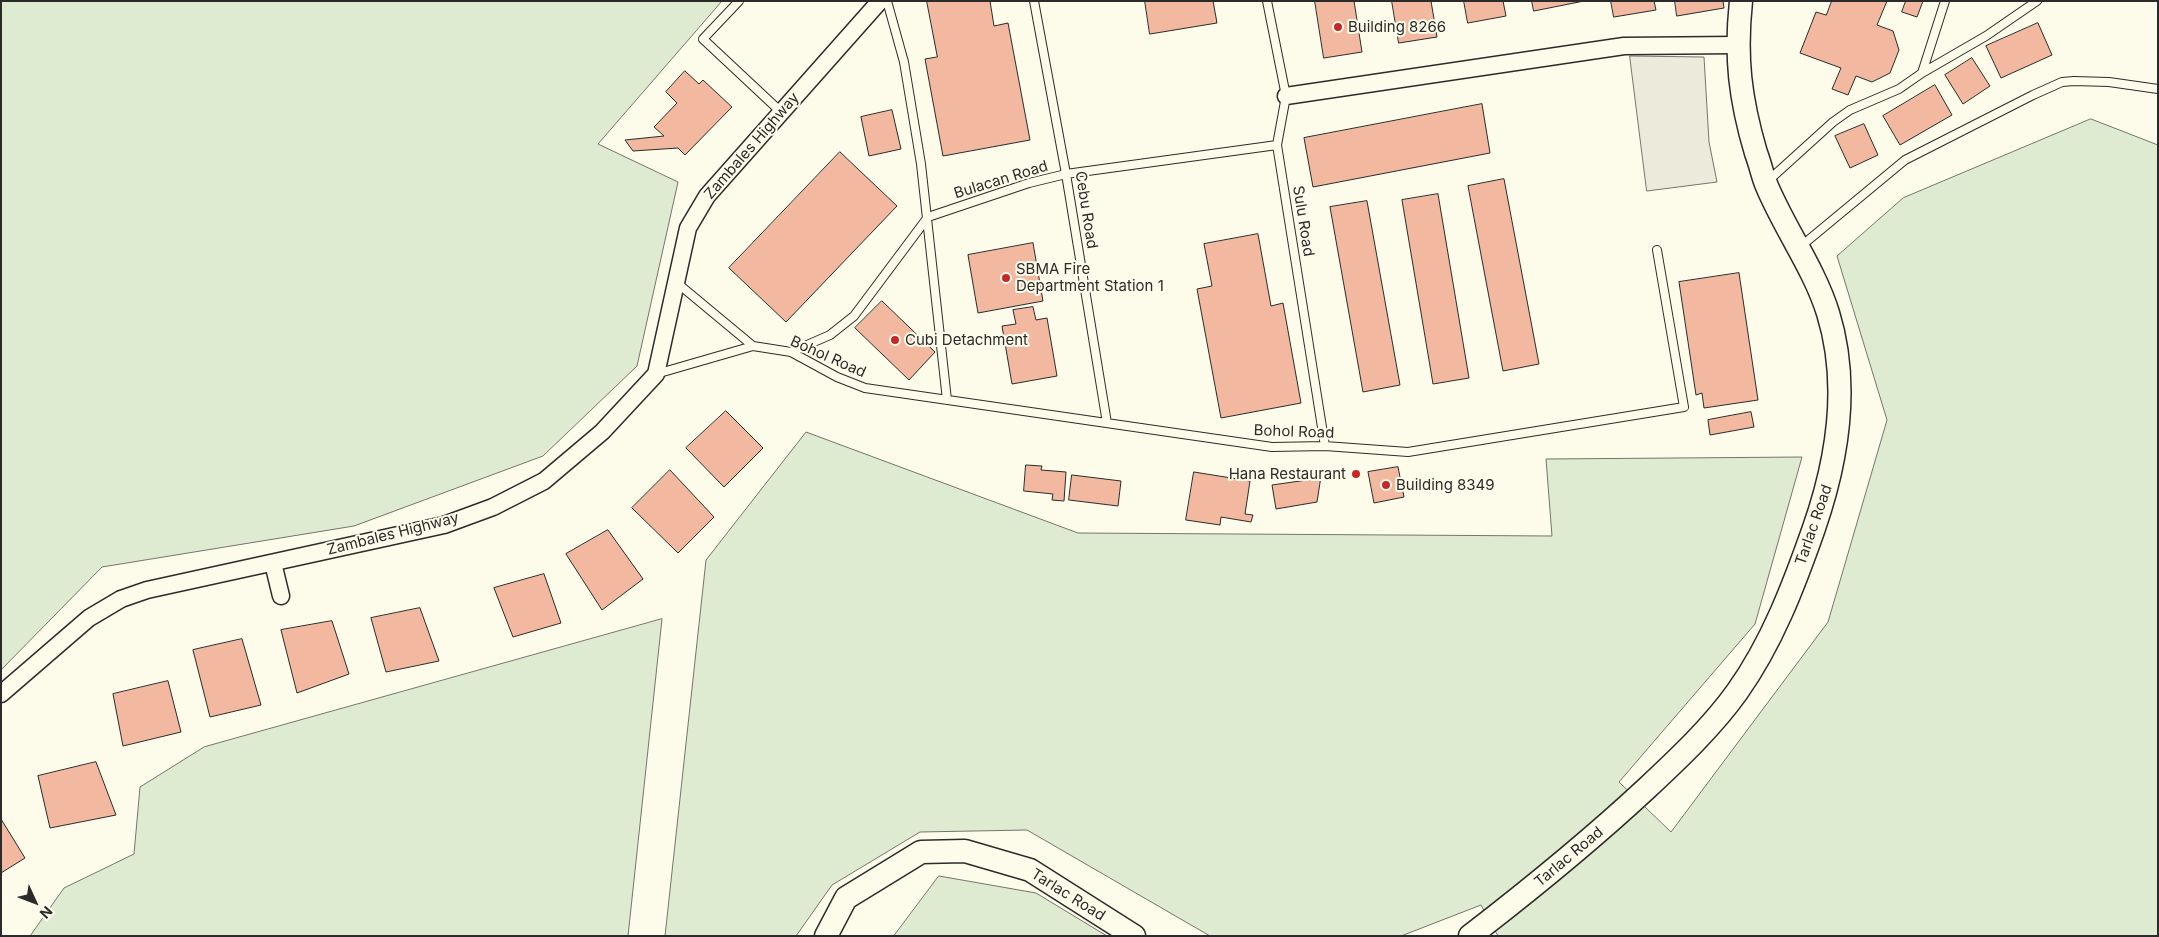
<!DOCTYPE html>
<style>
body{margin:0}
#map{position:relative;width:2159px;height:937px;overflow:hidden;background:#fdfbea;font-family:Inter,sans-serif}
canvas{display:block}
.frame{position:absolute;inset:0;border:2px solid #2b2b2b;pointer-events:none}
.north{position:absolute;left:10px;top:877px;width:50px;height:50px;-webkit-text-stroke:4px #fdfbea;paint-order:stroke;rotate:133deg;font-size:14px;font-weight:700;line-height:20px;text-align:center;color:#2b2b2b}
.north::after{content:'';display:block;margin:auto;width:18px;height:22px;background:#2b2b2b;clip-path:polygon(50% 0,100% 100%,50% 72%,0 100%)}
</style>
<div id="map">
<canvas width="2159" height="937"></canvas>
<div class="frame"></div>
<div class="north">N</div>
</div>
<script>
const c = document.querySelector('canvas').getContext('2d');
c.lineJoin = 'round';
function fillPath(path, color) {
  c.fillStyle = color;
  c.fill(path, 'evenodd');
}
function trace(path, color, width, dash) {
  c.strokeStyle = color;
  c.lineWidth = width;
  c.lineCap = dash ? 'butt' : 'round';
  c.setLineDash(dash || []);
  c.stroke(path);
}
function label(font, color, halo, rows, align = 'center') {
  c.font = font + ' Inter,sans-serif';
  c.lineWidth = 4;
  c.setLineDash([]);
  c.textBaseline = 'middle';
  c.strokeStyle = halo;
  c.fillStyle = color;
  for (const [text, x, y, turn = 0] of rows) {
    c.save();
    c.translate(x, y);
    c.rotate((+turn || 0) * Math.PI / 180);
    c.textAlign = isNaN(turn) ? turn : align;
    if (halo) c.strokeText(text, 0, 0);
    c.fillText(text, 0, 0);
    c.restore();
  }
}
const green = new Path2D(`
 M 1,1 L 722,1 L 598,144 L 678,182 L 637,366 L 543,456 L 354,526 L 102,567 L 1,670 Z
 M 2091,119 L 2158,145 L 2158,936 L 1498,936 L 1481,905 L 1401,936 L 1210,936 L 1027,830 L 920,832 L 832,885 L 796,936 L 665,936 L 706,560 L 806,432 L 1078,533 L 1552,536 L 1546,459 L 1802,457 L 1755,624 L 1619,782 L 1671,832 L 1828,622 L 1887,420 L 1837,256 L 1903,198 Z
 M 662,619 L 628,936 L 30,936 L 64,888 L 134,854 L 140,787 L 204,747 Z
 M 939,876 L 1036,893 L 1107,936 L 894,936 Z`);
const parking = new Path2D(`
 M 1630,56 L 1704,57 L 1709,142 L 1717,182 L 1647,191 Z`);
const building = new Path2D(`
 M 927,1 L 990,1 L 994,26 L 1008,23 L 1030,140 L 943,156 L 925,59 L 937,57 Z
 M 1145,1 L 1213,1 L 1217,23 L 1150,34 Z
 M 1315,1 L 1354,1 L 1362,52 L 1324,58 Z
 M 1392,1 L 1431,1 L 1437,37 L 1399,43 Z
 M 1464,1 L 1503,1 L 1506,16 L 1468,23 Z
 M 1532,1 L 1584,1 L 1534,11 Z
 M 1611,1 L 1654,1 L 1656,10 L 1614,17 Z
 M 1675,1 L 1723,1 L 1724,8 L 1677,16 Z
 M 1832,1 L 1887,1 L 1877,25 L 1893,31 L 1899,50 L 1890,73 L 1872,82 L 1856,76 L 1848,95 L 1832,89 L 1841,68 L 1800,53 L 1816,12 L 1826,15 Z
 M 1906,1 L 1923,1 L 1917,17 L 1902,12 Z
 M 2038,23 L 2052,55 L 2001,78 L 1986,46 Z
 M 1972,58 L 1990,86 L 1963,104 L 1945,75 Z
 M 685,71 L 699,84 L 703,80 L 732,107 L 685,155 L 678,148 L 633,151 L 625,140 L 664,136 L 654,127 L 677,103 L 666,92 Z
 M 1935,85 L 1952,115 L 1900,145 L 1883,116 Z
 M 1482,104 L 1490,153 L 1313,187 L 1304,138 Z
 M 892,110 L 901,149 L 869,156 L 861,117 Z
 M 1864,124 L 1878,155 L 1850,168 L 1835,136 Z
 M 840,152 L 897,206 L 786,322 L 729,268 Z
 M 1504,179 L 1539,364 L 1503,371 L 1468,186 Z
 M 1438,194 L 1469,378 L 1433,384 L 1402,200 Z
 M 1367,201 L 1400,385 L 1363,392 L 1330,207 Z
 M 1258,234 L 1271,306 L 1283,303 L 1301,403 L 1221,418 L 1197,289 L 1212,286 L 1204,244 Z
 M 1033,243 L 1043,301 L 978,313 L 968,255 Z
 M 1739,273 L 1758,400 L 1704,408 L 1702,393 L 1696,395 L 1679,282 Z
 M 882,301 L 935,352 L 909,380 L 855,328 Z
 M 1033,307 L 1036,320 L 1047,318 L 1057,376 L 1012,384 L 1002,326 L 1016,324 L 1013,310 Z
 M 726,411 L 763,448 L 724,487 L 686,448 Z
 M 1751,412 L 1754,427 L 1710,435 L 1708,420 Z
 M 1026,465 L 1042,466 L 1041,470 L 1066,472 L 1064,501 L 1052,500 L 1053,494 L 1024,491 Z
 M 1398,467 L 1404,497 L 1374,503 L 1368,472 Z
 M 670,470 L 714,517 L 678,553 L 632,508 Z
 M 1322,470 L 1317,502 L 1276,509 L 1272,485 L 1314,479 L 1313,471 Z
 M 1194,472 L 1250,481 L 1245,514 L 1253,515 L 1251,522 L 1221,517 L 1220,525 L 1186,520 Z
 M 1072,475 L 1121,481 L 1118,506 L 1069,500 Z
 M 608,530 L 643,579 L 602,610 L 566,554 Z
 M 544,574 L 561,623 L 513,637 L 494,588 Z
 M 420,608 L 439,661 L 386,672 L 371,618 Z
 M 332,621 L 349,674 L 297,693 L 281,630 Z
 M 242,639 L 261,705 L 210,717 L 193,650 Z
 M 168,681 L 181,732 L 123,746 L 113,694 Z
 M 96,762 L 116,815 L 50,828 L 38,776 Z
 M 1,819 L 25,858 L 1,873 Z`);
const lane = new Path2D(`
 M 739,1 L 703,39 L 781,112
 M 887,1 L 904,62 L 921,164 L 947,400
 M 1034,1 L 1066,174 L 1107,423
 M 1267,1 L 1286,96 L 1277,145 L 1325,446
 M 1922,73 L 1945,1
 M 1769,180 L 1833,122 L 1850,110 L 1899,89 L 1922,73 L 1986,36 L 2037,1
 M 1800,247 L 1905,160 L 2033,95 L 2062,82 L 2074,81 L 2109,82 L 2158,89
 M 676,282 L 753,346 L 791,352 L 837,377 L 865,388 L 1272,447 L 1325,446 L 1408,452 L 1684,407 L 1657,250
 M 791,352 L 830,335 L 854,316 L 928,217 L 1029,183 L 1066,174 L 1277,145
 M 656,374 L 753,346`);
const street = new Path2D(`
 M 1286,96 L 1624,46 L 1737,45
 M 273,563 L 281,596
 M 1,694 L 89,618 L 121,599 L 147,590 L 444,525 L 493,507 L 544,481 L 602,432 L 656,374 L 688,228 L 707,196 L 880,1`);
const secondary = new Path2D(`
 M 826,936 L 846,898 L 921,852 L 965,851 L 1030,870 L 1134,936
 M 1470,936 C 1531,889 1590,841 1647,788 C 1678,759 1712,727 1737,692 C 1772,643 1794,585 1814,528 C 1838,459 1850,384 1828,313 C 1814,268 1784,228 1766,184 C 1762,174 1760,163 1756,153 C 1740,99 1735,57 1741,1`);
const markers = [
 [1338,27,5,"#c62828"],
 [1006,278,5,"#c62828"],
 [895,340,5,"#c62828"],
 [1356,474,5,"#c62828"],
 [1386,485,5,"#c62828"]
];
const poiNames = [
 ["Building 8266",1348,27],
 ["SBMA Fire",1016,269],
 ["Department Station 1",1016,286],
 ["Cubi Detachment",905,340],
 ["Hana Restaurant",1346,474,"right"],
 ["Building 8349",1396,485]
];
const streetNames = [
 ["Zambales Highway",752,146,-49],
 ["Bulacan Road",1001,180,-17],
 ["Cebu Road",1086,210,81],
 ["Sulu Road",1303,221,81],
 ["Bohol Road",828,357,24],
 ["Bohol Road",1294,432,2],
 ["Tarlac Road",1814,525,-71],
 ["Zambales Highway",393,534,-14],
 ["Tarlac Road",1569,857,-40],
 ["Tarlac Road",1068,895,32]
];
fillPath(green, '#deebd1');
trace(green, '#74746e', 1);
fillPath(parking, '#eceadb');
trace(parking, '#74746e', 1);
fillPath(building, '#f2b8a0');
trace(building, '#2b2b2b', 1);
trace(lane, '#2b2b2b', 10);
trace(street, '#2b2b2b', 19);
trace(secondary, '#2b2b2b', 25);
trace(lane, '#fdfbea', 8);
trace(street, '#fdfbea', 16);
trace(secondary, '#fdfbea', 22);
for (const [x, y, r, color] of markers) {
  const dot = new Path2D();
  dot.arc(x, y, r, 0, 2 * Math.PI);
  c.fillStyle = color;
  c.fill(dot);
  trace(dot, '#fdfbea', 2);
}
label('15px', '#2b2b2b', '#fdfbea', poiNames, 'left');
label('15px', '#2b2b2b', '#fdfbea', streetNames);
</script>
